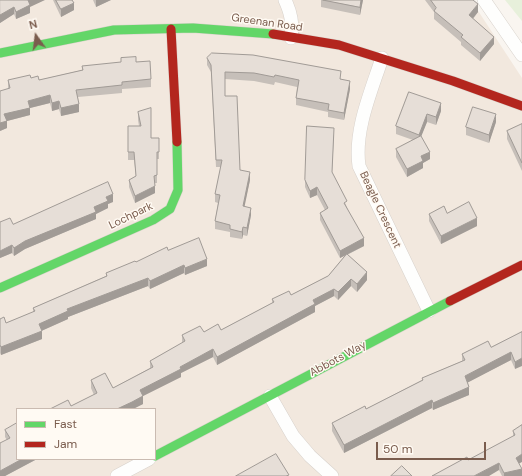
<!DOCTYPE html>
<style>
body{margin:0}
#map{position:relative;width:522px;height:476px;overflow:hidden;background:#f9f5f0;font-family:"DM Sans",sans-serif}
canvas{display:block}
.legend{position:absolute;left:16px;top:408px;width:140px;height:52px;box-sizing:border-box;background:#fffaf3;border:1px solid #cabbb1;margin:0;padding:5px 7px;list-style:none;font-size:12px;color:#7a5c4d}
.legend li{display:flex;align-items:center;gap:8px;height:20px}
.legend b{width:20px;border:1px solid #cabbb1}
.north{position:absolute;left:16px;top:16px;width:40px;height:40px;-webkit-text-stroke:3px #fffaf3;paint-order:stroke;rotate:346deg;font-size:11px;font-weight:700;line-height:16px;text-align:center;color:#7a5c4d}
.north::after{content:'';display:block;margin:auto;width:14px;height:18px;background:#7a5c4d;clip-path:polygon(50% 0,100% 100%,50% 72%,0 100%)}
.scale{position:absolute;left:376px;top:442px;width:110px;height:18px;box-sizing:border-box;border:2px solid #7a5c4d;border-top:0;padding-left:5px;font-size:12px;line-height:14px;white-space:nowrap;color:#7a5c4d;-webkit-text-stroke:3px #fffaf3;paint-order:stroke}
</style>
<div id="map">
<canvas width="522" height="476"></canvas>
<ul class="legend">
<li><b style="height:5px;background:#63d668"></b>Fast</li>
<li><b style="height:5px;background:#b3261e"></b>Jam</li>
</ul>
<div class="north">N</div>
<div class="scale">50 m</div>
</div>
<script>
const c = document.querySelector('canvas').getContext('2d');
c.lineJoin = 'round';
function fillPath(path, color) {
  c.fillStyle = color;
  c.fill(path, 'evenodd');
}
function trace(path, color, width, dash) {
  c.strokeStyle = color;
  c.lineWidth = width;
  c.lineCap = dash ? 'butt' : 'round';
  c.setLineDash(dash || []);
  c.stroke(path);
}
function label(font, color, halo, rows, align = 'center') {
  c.font = font + ' "DM Sans",sans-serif';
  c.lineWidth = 3;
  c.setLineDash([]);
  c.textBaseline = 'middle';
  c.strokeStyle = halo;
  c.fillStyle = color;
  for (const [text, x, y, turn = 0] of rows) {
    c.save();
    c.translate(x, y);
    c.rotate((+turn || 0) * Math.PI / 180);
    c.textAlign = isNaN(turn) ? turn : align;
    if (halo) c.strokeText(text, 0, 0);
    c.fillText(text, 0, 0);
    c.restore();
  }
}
const residential = new Path2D(`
 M 0,0 L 471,0 L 522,78 L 522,476 L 0,476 ZM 17,409 L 155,409 L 155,459 L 17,459 Z`);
const green = new Path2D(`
 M 505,0 L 522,0 L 522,21 Z`);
const street = new Path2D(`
 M 285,0 C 291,13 293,23 291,38
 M 484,0 L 522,55
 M 382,58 C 371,92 354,130 359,166 L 429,311
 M 270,396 L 293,436 L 310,456 L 332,476
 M 117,476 L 149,459`);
const fast = new Path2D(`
 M 0,53 L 114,30 L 193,28 L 273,34
 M 0,288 L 153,220 L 170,209 L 178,190 L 177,142
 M 155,456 L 450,301`);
const jam = new Path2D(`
 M 171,29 L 177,142
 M 273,34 L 339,45 L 453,81 L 522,106
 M 450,301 L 522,265`);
const wall = new Path2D(`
 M 0,0 L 30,7 L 30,13 L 16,19 L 14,14 L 0,23 Z
 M 53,0 L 72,0 L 74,10 L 61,17 Z
 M 93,0 L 111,0 L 96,7 Z
 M 321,0 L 363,0 L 360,15 L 321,7 Z
 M 425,0 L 473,0 L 478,12 L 473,19 L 494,44 L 480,61 L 461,45 L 461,42 L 434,19 L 434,12 Z
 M 207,58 L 341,79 L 350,89 L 344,120 L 328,117 L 328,112 L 296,105 L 296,98 L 297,87 L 275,82 L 274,85 L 254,81 L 225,79 L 225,96 L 240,170 L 250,180 L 244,206 L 251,215 L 247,236 L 243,235 L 242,239 L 230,237 L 230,232 L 215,229 L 215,221 L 218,203 L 215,202 L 215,194 L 221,167 L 216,167 L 211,72 L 207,65 Z
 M 136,62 L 151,79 L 151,87 L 122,89 L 122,93 L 78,97 L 79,112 L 61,116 L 59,109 L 52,111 L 50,103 L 30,108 L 30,115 L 7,121 L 7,128 L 0,131 L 8,88 L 8,80 L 31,78 L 39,80 L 82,70 L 82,66 Z
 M 409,92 L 441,111 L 436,125 L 427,122 L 421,136 L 430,159 L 423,163 L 423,168 L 407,177 L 396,157 L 396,149 L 413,140 L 396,134 L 396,126 Z
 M 138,112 L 151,138 L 159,138 L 159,159 L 157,159 L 157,183 L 155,183 L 155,193 L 135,203 L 129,187 L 129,180 L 136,176 L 134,160 L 128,160 L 128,126 L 139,126 L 138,120 Z
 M 496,122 L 489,143 L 466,135 L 466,127 Z
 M 522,124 L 522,171 L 507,139 L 507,131 Z
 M 334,135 L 332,173 L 364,246 L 347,255 L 367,280 L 357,292 L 351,286 L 338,300 L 334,296 L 315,306 L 315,312 L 217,365 L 213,357 L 181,373 L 181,377 L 143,396 L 143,404 L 133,409 L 50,409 L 71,406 L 94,395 L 91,388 L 91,380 L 113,388 L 150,368 L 150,361 L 182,343 L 182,335 L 204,332 L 221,330 L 272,303 L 272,299 L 291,295 L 328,276 L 346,255 L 340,258 L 320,220 L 320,213 L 325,210 L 317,195 L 310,198 L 305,187 L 305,180 Z
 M 113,202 L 108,204 L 108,208 L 96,214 L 96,219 L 25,249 L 14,256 L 12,253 L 0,258 L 0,222 L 13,224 Z
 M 447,213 L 477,226 L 441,244 L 429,221 L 429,214 Z
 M 168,250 L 207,266 L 185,275 L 184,273 L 150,289 L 148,286 L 68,317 L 68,319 L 41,331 L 42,339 L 1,355 L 0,353 L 0,319 L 6,323 L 33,312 L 33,308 L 106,276 L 106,273 Z
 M 522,332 L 515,369 L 511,360 L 468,382 L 469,395 L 433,410 L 432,408 L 344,453 L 332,431 L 332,423 L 366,409 L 422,380 L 422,378 L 462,361 L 462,354 L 491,347 Z
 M 522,425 L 519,464 L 522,476 L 502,476 L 499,470 L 468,460 L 513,437 L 513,431 Z
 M 5,430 L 37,459 L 5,476 L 0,476 L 7,440 L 5,437 Z`);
const shadedWall = new Path2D(`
 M 28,0 L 45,0 L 30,7 L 30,13 L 16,19 L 16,12 Z
 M 96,0 L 111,0 L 96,7 Z
 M 361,0 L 363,0 L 360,15 L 360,7 Z
 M 74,3 L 74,10 L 61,17 L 61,9 Z
 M 478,4 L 478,12 L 469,23 L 469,15 Z
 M 14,7 L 14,14 L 0,23 L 0,15 Z
 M 494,37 L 494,44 L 480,61 L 480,53 Z
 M 350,81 L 350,89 L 344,120 L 344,113 Z
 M 50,95 L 50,103 L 30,108 L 30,115 L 7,121 L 7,128 L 0,131 L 0,123 L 4,114 L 28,101 Z
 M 59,101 L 59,109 L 52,111 L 52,103 Z
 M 441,103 L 441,111 L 436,125 L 436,117 Z
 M 79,104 L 79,112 L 61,116 L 61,108 Z
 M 427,114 L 427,122 L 419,142 L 419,135 Z
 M 496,114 L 496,122 L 489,143 L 489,135 Z
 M 430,152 L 430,159 L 423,163 L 423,168 L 407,177 L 407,169 L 421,156 Z
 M 250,172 L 250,180 L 243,214 L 243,206 Z
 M 155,186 L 155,193 L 135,203 L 135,196 Z
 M 317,187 L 317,195 L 310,198 L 310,191 Z
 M 113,194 L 113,202 L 108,204 L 108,208 L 96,214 L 96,219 L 25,249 L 14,256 L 14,248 L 25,241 L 94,207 L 106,197 Z
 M 251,208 L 251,215 L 247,236 L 247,228 Z
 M 477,218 L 477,226 L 441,244 L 441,236 Z
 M 243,227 L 243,235 L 242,239 L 242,232 Z
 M 364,238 L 364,246 L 340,258 L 340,251 Z
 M 12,245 L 12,253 L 0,258 L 0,251 Z
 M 207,259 L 207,266 L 185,275 L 185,268 Z
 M 184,265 L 184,273 L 150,289 L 150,281 Z
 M 367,272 L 367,280 L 357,292 L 357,284 Z
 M 148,278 L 148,286 L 68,317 L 68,319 L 39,332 L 39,324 L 67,309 Z
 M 351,279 L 351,286 L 338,300 L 338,292 Z
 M 334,289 L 334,296 L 315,306 L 315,312 L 217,365 L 217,357 L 313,300 Z
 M 42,331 L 42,339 L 1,355 L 1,347 Z
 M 213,349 L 213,357 L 181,373 L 181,377 L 143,396 L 143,404 L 133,409 L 117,409 L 140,390 L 180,367 Z
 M 511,352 L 511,360 L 465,384 L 465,376 Z
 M 522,358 L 522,366 L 515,369 L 515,362 Z
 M 469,387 L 469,395 L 433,410 L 433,403 Z
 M 432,400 L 432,408 L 344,453 L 344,445 Z
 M 522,454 L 522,462 L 516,465 L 516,458 Z
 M 22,459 L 37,459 L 5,476 L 0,476 L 0,471 Z
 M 499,463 L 499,470 L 489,476 L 474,476 Z
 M 522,469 L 522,476 L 504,476 L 504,473 Z`);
const building = new Path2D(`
 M 0,0 L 29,0 L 28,0 L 30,5 L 16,12 L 14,7 L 0,15 Z
 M 56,0 L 72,0 L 74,3 L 61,9 Z
 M 323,0 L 361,0 L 360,7 Z
 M 431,0 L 473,0 L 478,4 L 469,15 L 494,37 L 480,53 L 461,37 L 463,35 L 434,11 L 436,8 Z
 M 212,53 L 253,55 L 341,71 L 340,79 L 350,81 L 344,113 L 328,110 L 329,104 L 296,98 L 299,80 L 275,75 L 274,77 L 254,73 L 225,72 L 225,96 L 237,96 L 240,170 L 250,172 L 243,206 L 251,208 L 247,228 L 243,227 L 242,232 L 230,229 L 230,225 L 215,221 L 220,195 L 215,194 L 222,160 L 216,160 L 211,65 L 207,58 Z
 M 136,57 L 136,62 L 150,61 L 151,79 L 122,82 L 122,85 L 76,90 L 79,104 L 61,108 L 59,101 L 52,103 L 50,95 L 28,101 L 30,108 L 4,114 L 7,121 L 0,123 L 0,91 L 10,88 L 8,80 L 30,75 L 31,78 L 38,76 L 39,80 L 83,70 L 82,66 L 121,62 L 121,58 Z
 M 409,92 L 441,103 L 436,117 L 427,114 L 419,135 L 396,126 Z
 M 473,107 L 496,114 L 489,135 L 466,127 Z
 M 151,108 L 151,138 L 159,138 L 159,152 L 157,152 L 157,175 L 154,176 L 155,186 L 135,196 L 129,180 L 136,176 L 134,152 L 128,152 L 128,126 L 141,126 L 138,112 Z
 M 522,124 L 522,163 L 507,131 Z
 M 307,126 L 334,128 L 332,172 L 347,201 L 344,203 L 364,238 L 340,251 L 320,213 L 328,208 L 317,187 L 310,191 L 305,180 Z
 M 421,136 L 430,152 L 421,156 L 423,161 L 407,169 L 396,149 Z
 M 108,182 L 113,194 L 106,197 L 108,201 L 94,207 L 96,212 L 25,241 L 14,248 L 12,245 L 0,251 L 0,222 L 10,218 L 13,224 Z
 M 469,202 L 477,218 L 441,236 L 429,214 L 444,206 L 447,213 Z
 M 199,238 L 207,259 L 185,268 L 184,265 L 150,281 L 148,278 L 67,309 L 68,311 L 39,324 L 42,331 L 1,347 L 0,345 L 0,319 L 4,317 L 6,323 L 35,311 L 33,308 L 107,276 L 106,273 L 135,261 L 136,262 L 167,247 L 168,250 Z
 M 347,254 L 367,272 L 357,284 L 351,279 L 338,292 L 334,289 L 313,300 L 315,304 L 217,357 L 213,349 L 180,367 L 181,369 L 140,390 L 143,396 L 132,402 L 117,409 L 50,409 L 68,400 L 71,406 L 97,393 L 91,380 L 105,373 L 113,388 L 153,367 L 150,361 L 185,341 L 182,335 L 200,326 L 204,332 L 218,324 L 221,330 L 274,302 L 272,299 L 289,291 L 291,295 L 328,276 Z
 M 522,332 L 522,358 L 515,362 L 511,352 L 465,376 L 469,387 L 433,403 L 432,400 L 344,445 L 332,423 L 365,406 L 366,409 L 423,380 L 422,378 L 465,360 L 462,354 L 488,341 L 491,347 Z
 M 17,423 L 17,459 L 22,459 L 0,471 L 0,443 L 10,438 L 5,430 Z
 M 522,425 L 522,454 L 516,458 L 522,469 L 504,473 L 499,463 L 474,476 L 432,476 L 467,457 L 468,460 L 515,435 L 513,431 Z
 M 276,454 L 289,475 L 286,476 L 236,476 Z
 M 402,466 L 412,476 L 391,476 Z`);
const streetNames = [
 ["Greenan Road",267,23,8],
 ["Beagle Crescent",380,210,65],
 ["Lochpark",131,216,-26],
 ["Abbots Way",338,359,-28]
];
fillPath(residential, '#f2e8de');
fillPath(green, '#e7f0db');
trace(street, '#d7d1cb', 14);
trace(fast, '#d9d2cb', 10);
trace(jam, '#d9d2cb', 10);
trace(street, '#fefefd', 13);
trace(fast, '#63d668', 9);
trace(jam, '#b3261e', 9);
fillPath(wall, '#c6bfb9');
fillPath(shadedWall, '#a19b96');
fillPath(building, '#e6ded7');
trace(building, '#a19b96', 1);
label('11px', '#7a5c4d', '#fffaf3', streetNames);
</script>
